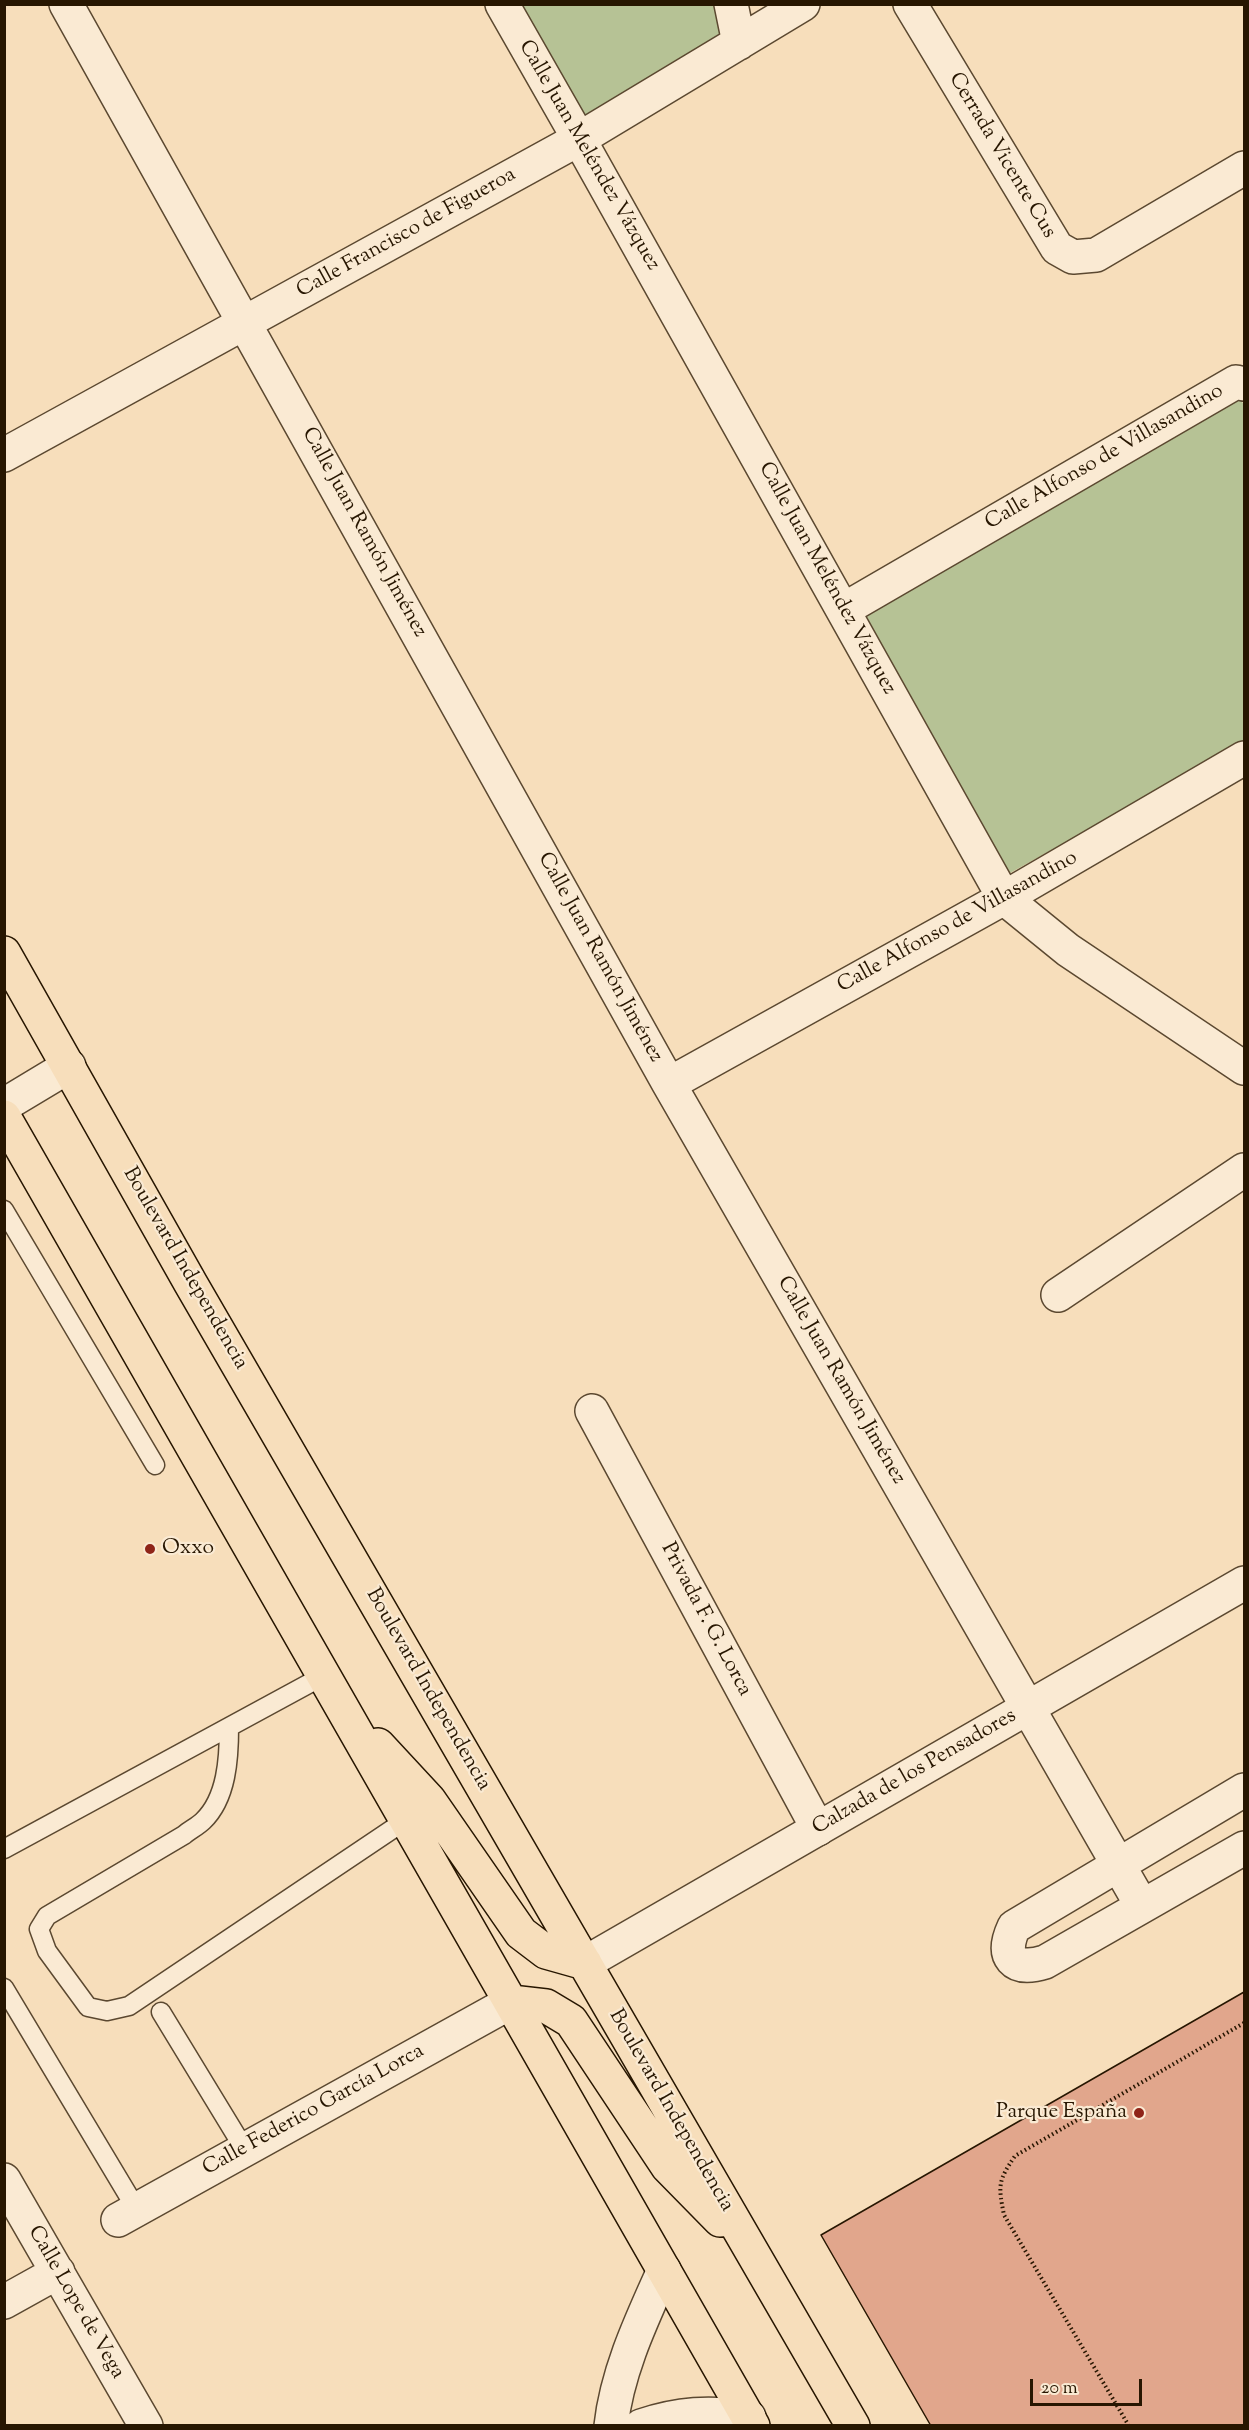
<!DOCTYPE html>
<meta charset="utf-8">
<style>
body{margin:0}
#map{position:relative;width:1249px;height:2430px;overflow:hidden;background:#f7debb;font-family:"Sorts Mill Goudy",serif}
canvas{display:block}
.frame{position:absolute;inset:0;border:6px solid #271601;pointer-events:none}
.scale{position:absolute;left:1030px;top:2379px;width:112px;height:27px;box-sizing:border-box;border:3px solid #271601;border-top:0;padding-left:8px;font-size:18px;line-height:21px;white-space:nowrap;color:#271601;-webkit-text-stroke:4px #faead3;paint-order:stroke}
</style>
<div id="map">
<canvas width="1249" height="2430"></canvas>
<div class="frame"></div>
<div class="scale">20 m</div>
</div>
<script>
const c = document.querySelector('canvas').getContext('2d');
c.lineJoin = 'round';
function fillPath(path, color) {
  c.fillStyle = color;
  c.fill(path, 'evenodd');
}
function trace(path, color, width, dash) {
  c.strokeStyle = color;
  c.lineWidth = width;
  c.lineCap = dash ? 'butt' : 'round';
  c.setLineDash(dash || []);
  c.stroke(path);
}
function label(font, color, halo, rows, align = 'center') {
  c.font = font + ' "Sorts Mill Goudy",serif';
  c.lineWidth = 4.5;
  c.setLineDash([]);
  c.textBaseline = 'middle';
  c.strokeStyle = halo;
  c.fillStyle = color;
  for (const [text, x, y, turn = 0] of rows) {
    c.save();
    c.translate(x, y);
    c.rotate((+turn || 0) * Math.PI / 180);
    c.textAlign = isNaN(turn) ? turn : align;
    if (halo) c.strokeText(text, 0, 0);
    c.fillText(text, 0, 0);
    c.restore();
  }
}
const green = new Path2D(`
 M 519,5 L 721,5 L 727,38 L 586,124 Z
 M 1239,399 L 1244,404 L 1244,743 L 1010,873 L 865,614 Z`);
const building = new Path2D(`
 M 1244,1992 L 1244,2426 L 931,2426 L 821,2235 Z`);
const path = new Path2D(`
 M 1129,2426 L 1004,2215 C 998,2185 998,2181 1015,2156 L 1244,2023`);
const service = new Path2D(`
 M 4,1210 L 155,1465
 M 229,1727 C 229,1758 227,1798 203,1821 C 198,1826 190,1830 184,1835 L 47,1916 L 39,1929 L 47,1951 L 88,2007 L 107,2011 L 129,2006 L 406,1820
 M 4,1849 L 323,1676
 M 4,1988 L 137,2210
 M 161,2012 L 245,2150`);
const minor = new Path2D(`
 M 66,4 L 669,1084 L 1142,1906
 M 502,4 L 579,139 L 1004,898 L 1068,950 L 1244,1068
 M 731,4 L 739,43
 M 910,4 L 1057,248 L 1073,257 L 1096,255 L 1244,168
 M 4,455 L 579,139 L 803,4
 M 843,610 L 1236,382 L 1244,384
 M 669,1084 L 1004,898 L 1244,758
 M 4,1105 L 69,1066
 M 1058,1295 L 1244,1170
 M 592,1411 L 818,1829
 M 1244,1790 L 1014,1927 C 1000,1957 1013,1972 1045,1962 L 1244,1848
 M 4,2180 L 146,2426
 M 118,2220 L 511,2002
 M 4,2302 L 58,2272
 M 611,2426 C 617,2371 642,2319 664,2270
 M 641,2426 C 680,2413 708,2412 749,2417`);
const tertiary = new Path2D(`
 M 585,1963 L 1244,1583`);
const primary = new Path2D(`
 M 4,953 L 191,1284 L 853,2426
 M 4,1117 L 753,2426
 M 378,1745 L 429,1800 L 521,1933 L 546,1952 L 585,1963
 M 511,2002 L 546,2006 L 571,2021 L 668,2167 L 720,2220`);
const markers = [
 [150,1549,6,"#8f2418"],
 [1139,2113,6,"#8f2418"]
];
const streetNames = [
 ["Calle Juan Meléndez Vázquez",588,156,60],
 ["Cerrada Vicente Cus",1001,156,59],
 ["Calle Francisco de Figueroa",407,234,-29],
 ["Calle Alfonso de Villasandino",1105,458,-30],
 ["Calle Juan Ramón Jiménez",363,533,61],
 ["Calle Juan Meléndez Vázquez",826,579,61],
 ["Calle Alfonso de Villasandino",958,923,-29],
 ["Calle Juan Ramón Jiménez",599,958,61],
 ["Boulevard Independencia",184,1269,60],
 ["Calle Juan Ramón Jiménez",840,1381,60],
 ["Privada F. G. Lorca",705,1620,62],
 ["Boulevard Independencia",427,1690,60],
 ["Calzada de los Pensadores",915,1773,-30],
 ["Calle Federico García Lorca",314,2111,-29],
 ["Boulevard Independencia",670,2111,60],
 ["Calle Lope de Vega",75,2303,60]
];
const poiNames = [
 ["Oxxo",162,1549],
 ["Parque España",1127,2113,"right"]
];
fillPath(green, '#b6c295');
fillPath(building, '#e1a68c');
trace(building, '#271601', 1.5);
trace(service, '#5b4830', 21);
trace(minor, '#5b4830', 36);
trace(tertiary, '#5b4830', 36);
trace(primary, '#271601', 36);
trace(path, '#271601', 4, [1.5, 3]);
trace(service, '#faead3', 18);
trace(minor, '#faead3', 33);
trace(tertiary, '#faead3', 33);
trace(primary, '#f7debb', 33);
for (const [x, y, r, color] of markers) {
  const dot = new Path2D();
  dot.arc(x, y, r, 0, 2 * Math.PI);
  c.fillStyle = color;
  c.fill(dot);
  trace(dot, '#faead3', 2);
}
label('21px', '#271601', '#faead3', streetNames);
label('21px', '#271601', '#faead3', poiNames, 'left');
</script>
